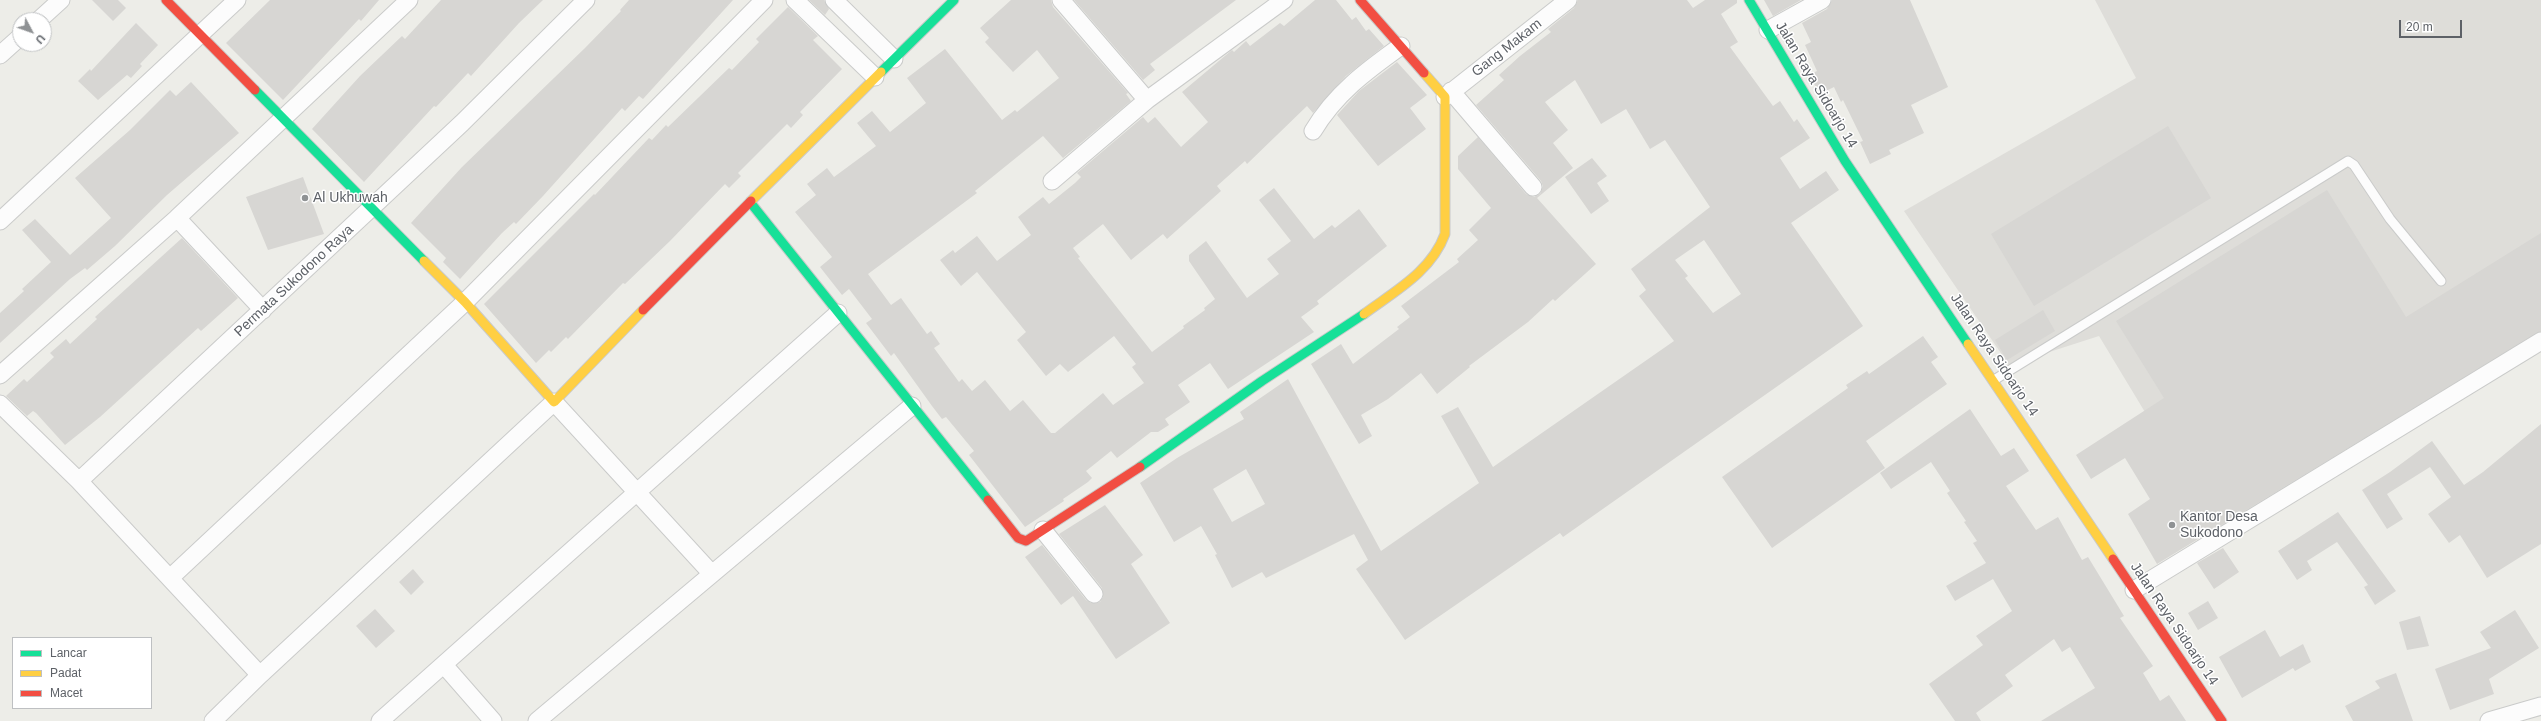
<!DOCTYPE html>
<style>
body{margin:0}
#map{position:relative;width:2541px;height:721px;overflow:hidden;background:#edede8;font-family:Helvetica,sans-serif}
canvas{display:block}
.legend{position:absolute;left:12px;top:637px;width:140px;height:72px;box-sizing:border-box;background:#fff;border:1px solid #bec0c2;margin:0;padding:5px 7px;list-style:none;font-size:12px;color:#5d6167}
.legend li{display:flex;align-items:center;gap:8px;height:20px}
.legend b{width:20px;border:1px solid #bec0c2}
.north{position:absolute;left:12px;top:12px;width:40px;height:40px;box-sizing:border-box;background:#fff;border:1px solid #bec0c2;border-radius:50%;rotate:131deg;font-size:11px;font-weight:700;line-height:16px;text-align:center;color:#5d6167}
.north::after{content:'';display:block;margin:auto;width:14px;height:18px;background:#8f9294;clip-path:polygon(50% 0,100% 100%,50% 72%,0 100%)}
.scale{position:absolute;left:2399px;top:20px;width:63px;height:18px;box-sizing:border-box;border:2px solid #5d6167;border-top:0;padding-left:5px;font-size:12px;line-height:14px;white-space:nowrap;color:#5d6167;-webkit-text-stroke:3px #fff;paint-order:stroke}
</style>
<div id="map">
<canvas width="2541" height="721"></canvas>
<ul class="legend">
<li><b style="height:5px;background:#16e098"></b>Lancar</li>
<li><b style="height:5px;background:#ffcf43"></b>Padat</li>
<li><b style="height:5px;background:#f24e42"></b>Macet</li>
</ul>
<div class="north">U</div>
<div class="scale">20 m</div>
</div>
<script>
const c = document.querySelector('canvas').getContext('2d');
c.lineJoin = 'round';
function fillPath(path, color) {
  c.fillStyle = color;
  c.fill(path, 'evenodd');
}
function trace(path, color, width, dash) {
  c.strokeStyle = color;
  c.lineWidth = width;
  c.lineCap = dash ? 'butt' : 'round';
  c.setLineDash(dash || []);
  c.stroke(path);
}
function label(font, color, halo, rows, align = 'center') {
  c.font = font + ' Helvetica,sans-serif';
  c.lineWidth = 3;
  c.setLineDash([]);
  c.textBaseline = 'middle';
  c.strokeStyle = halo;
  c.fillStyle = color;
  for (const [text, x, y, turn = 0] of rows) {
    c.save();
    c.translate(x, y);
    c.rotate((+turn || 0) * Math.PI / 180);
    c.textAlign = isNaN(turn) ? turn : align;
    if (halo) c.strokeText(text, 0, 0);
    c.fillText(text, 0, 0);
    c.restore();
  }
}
const industrial = new Path2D(`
 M 2095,0 L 2541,0 L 2541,334 L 2221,538 L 2099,336 L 2009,365 L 1904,211 L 2136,78 Z`);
const building = new Path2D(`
 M 92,0 L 118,0 L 126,8 L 113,21 Z
 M 270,0 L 379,0 L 361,21 L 359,19 L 283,100 L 226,43 Z
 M 441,0 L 543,0 L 519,23 L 471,76 L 468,73 L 436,107 L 434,106 L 364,182 L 312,129 L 360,76 L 402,36 L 405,39 Z
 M 629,0 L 733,0 L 643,99 L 639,96 L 625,111 L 622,108 L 543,196 L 516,224 L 514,222 L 502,233 L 460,279 L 443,262 L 446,258 L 411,223 L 462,167 L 585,48 L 621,11 L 620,10 Z
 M 809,0 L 824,0 L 829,9 L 825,15 Z
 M 1011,0 L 1051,0 L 1053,7 L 1128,93 L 1126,94 L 1131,101 L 1063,158 L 1043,136 L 975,191 L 977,193 L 868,274 L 891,305 L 901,298 L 927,334 L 931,331 L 940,344 L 934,348 L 959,382 L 962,379 L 972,391 L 985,380 L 1010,411 L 1023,400 L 1051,433 L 1055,433 L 1103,393 L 1113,405 L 1144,383 L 1132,367 L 1136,364 L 1114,336 L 1068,372 L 1060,364 L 1046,376 L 1017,340 L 1026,332 L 977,272 L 961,286 L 940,260 L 953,250 L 955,253 L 977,236 L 997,261 L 1031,235 L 1018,217 L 1043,197 L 1049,204 L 1075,183 L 1081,177 L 1077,173 L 1143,117 L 1148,123 L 1155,117 L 1181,147 L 1208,122 L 1182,92 L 1232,50 L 1234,52 L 1246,41 L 1250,46 L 1280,23 L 1284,26 L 1315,0 L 1336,0 L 1352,20 L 1356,17 L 1366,31 L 1369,29 L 1384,46 L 1346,76 L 1313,113 L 1307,106 L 1247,164 L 1245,161 L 1217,186 L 1221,191 L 1167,239 L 1163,234 L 1131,260 L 1103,224 L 1073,248 L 1080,257 L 1078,258 L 1152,352 L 1184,328 L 1183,326 L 1205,310 L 1204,308 L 1215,299 L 1189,261 L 1189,255 L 1206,241 L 1247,298 L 1279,274 L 1267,259 L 1291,241 L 1259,200 L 1274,188 L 1314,239 L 1332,225 L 1335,228 L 1359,209 L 1387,246 L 1317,301 L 1319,304 L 1301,317 L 1314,332 L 1228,389 L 1210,363 L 1178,385 L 1190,402 L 1165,419 L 1169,425 L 1158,432 L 1151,432 L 1117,458 L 1111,451 L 1086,471 L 1092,478 L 1088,482 L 1063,499 L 1064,501 L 1025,527 L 969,455 L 974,451 L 946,417 L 942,419 L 932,406 L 894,353 L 891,356 L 866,323 L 872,319 L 849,289 L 842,295 L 820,267 L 832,257 L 795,212 L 816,195 L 807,184 L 827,168 L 834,177 L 876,146 L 857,123 L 872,111 L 890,132 L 926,103 L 907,78 L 945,49 L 1002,120 L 1015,110 L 1017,112 L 1059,78 L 1037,50 L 1013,72 L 985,42 L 989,38 L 980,28 Z
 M 1074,0 L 1236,0 L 1150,64 L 1155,70 L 1143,80 Z
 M 1578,0 L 1687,0 L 1693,8 L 1705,0 L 1737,0 L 1737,3 L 1721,14 L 1738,42 L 1730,47 L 1773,106 L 1780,101 L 1794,122 L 1797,119 L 1810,138 L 1780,158 L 1800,189 L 1826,171 L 1839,190 L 1791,223 L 1863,326 L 1563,537 L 1560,533 L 1405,640 L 1356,569 L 1368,560 L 1354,534 L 1266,578 L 1262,572 L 1232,588 L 1215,555 L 1217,554 L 1201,526 L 1174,542 L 1140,483 L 1177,458 L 1244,419 L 1240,412 L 1288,379 L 1381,551 L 1479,483 L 1441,416 L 1458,407 L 1493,467 L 1674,341 L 1639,296 L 1646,290 L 1631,269 L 1710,207 L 1665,140 L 1650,149 L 1626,109 L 1601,124 L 1575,80 L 1545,102 L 1568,130 L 1553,143 L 1573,168 L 1537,198 L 1596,264 L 1555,301 L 1553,299 L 1528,322 L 1469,366 L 1470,367 L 1437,394 L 1421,373 L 1388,399 L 1361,415 L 1372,436 L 1359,444 L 1311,364 L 1341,344 L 1353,364 L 1399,329 L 1397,327 L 1410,317 L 1401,306 L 1459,262 L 1457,259 L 1478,240 L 1469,230 L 1491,208 L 1458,169 L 1458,156 L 1478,137 L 1526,194 L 1534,197 L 1540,194 L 1543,186 L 1541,181 L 1476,105 L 1504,80 L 1499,75 L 1520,56 L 1551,32 L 1548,29 L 1574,8 ZM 1704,240 L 1741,294 L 1713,313 L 1685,278 L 1688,276 L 1675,260 ZM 1246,469 L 1265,504 L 1232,522 L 1213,489 Z
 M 1764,0 L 1801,0 L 1773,16 Z
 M 1832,0 L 1910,0 L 1948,87 L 1911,105 L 1924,133 L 1889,150 L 1891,154 L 1870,164 L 1860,142 L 1863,141 L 1843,100 L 1841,102 L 1834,87 L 1820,94 L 1809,75 L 1817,71 L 1805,45 L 1811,42 L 1802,23 L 1827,9 Z
 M 788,7 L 818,36 L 813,40 L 842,69 L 800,112 L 803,115 L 791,128 L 787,124 L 738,173 L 741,176 L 729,188 L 725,184 L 670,241 L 625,284 L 623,283 L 568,339 L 566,337 L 551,352 L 549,350 L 536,363 L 484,304 L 594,194 L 595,195 L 649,138 L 652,140 L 666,125 L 668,127 L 729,68 L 732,70 L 759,42 L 756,39 Z
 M 136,23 L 158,45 L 140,64 L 142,66 L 131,78 L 127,75 L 98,100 L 78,81 L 90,69 L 91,71 Z
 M 1397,62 L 1427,95 L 1410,108 L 1426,129 L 1378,166 L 1337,115 L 1359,91 Z
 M 191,82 L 239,133 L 167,195 L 115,246 L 87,270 L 85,268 L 70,279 L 0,343 L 0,313 L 24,291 L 22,289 L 51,262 L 22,230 L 35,219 L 70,255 L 111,218 L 75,178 L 130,130 L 170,90 L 176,96 Z
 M 2168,126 L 2211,198 L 2034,306 L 1991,234 Z
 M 1592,158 L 1607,176 L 1597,183 L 1609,201 L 1591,214 L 1565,177 Z
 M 303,177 L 324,234 L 268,250 L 246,197 Z
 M 2327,190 L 2406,317 L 2541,233 L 2541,331 L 2157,564 L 2128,514 L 2150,499 L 2125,458 L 2091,479 L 2076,455 L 2164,398 L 2116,321 Z
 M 182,238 L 238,298 L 201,331 L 198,328 L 100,417 L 65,445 L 36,413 L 33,411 L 27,416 L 6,396 L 24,379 L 27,382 L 54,357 L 50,353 L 66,339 L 70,344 L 97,319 L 95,317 Z
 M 2043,310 L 2055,331 L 2007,360 L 1995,340 Z
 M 1923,336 L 1938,357 L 1931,362 L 1947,384 L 1866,441 L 1885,468 L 1772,548 L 1722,477 L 1848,388 L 1846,385 L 1867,371 L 1869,374 Z
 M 1970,409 L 2001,456 L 2014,448 L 2029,471 L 2006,486 L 2036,530 L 2058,517 L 2082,560 L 2088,557 L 2124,616 L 2120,618 L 2153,666 L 2143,673 L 2160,701 L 2169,695 L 2186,721 L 2041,721 L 2095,688 L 2070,647 L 2062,652 L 2054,639 L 2005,675 L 2013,686 L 1976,713 L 1981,721 L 1955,721 L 1929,684 L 1983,645 L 1976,636 L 2012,611 L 1993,579 L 1955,601 L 1946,586 L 1986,563 L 1973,543 L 1977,541 L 1964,522 L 1966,521 L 1947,493 L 1950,491 L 1931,462 L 1891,489 L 1880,473 Z
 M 2541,424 L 2541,544 L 2487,578 L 2460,535 L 2449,543 L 2428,514 L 2451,497 L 2430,467 L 2387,494 L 2403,519 L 2387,529 L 2362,490 L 2390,472 L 2432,441 L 2464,485 L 2483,472 Z
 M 1105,505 L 1143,555 L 1131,564 L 1170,623 L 1116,659 L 1073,596 L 1061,605 L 1025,557 L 1042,545 L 1086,600 L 1091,603 L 1100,602 L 1103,597 L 1102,588 L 1059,534 Z
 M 2338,512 L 2396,591 L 2375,605 L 2364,587 L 2368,585 L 2337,542 L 2307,561 L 2312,570 L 2297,580 L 2278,551 Z
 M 2223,548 L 2239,572 L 2214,589 L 2197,563 Z
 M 413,569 L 424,582 L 411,595 L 399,582 Z
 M 2208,601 L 2218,618 L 2198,630 L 2188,613 Z
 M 375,609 L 395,631 L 376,648 L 356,626 Z
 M 2515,610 L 2539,648 L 2489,679 L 2494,694 L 2450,710 L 2435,669 L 2491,648 L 2480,632 Z
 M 2420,616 L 2429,646 L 2407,650 L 2399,622 Z
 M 2265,630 L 2280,657 L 2303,644 L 2311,662 L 2295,671 L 2293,668 L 2242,698 L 2219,657 Z
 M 2396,673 L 2413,721 L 2353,721 L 2345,706 L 2380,688 L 2375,681 Z`);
const lane = new Path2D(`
 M 1994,380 L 2348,161 L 2354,165 L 2390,219 L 2441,281`);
const street = new Path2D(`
 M 795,0 L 875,77
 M 834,0 L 894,59
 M 1061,0 L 1147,100
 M 39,20 L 61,0
 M 1768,30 L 1822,0
 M 0,55 L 20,37
 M 1451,91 L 1533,187
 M 1445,97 L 1568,0
 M 1313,131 C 1335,94 1366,71 1401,46
 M 1052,181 L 1147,100 L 1284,0
 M 177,218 L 263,310
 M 0,221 L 237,0
 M 0,375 L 177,218 L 409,0
 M 0,404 L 79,481 L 462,123 L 586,0
 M 79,481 L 260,675
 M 1043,530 L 1094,594
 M 170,578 L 465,302 L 764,0
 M 2134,590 L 2541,341
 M 444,665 L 493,721
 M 213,721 L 260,675 L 554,402 L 712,574
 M 380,721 L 838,313
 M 537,721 L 912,406
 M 2489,721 L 2541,706`);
const fast = new Path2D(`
 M 1749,0 L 1845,161 L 1968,344
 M 881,72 L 954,0
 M 255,90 L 424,261
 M 750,202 L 988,500
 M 1140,467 L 1262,381 L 1364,314`);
const slow = new Path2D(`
 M 751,201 L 881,72
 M 424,261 L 465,302 L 554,402 L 643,310
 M 1364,314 C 1395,291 1431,272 1445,234 L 1445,97 L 1424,73
 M 1968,344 L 2113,559`);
const jam = new Path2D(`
 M 166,0 L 255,90
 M 1360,0 L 1424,73
 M 643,310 L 751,201
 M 988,500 L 1018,538 L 1026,541 L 1140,467
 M 2113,559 L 2222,721`);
const markers = [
 [305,198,4,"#8f9294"],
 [2172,525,4,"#8f9294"]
];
const streetNames = [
 ["Gang Makam",1507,48,-38],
 ["Jalan Raya Sidoarjo 14",1816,85,59],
 ["Permata Sukodono Raya",294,281,-43],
 ["Jalan Raya Sidoarjo 14",1994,355,56],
 ["Jalan Raya Sidoarjo 14",2174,624,56]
];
const poiNames = [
 ["Al Ukhuwah",313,198],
 ["Kantor Desa",2180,517],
 ["Sukodono",2180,533]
];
fillPath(industrial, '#deddd9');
fillPath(building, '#d7d6d3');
trace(lane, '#cacbca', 11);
trace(street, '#cacbca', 19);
trace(fast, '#c9cac9', 11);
trace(slow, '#c9cac9', 11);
trace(jam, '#c9cac9', 11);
trace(lane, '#fcfcfc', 9);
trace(street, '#fcfcfc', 17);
trace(fast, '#16e098', 9);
trace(slow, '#ffcf43', 9);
trace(jam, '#f24e42', 9);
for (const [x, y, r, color] of markers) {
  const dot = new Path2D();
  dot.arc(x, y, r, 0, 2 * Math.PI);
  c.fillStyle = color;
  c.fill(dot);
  trace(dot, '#fff', 1.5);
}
label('14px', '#5d6167', '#fff', streetNames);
label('14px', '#5d6167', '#fff', poiNames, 'left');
</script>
